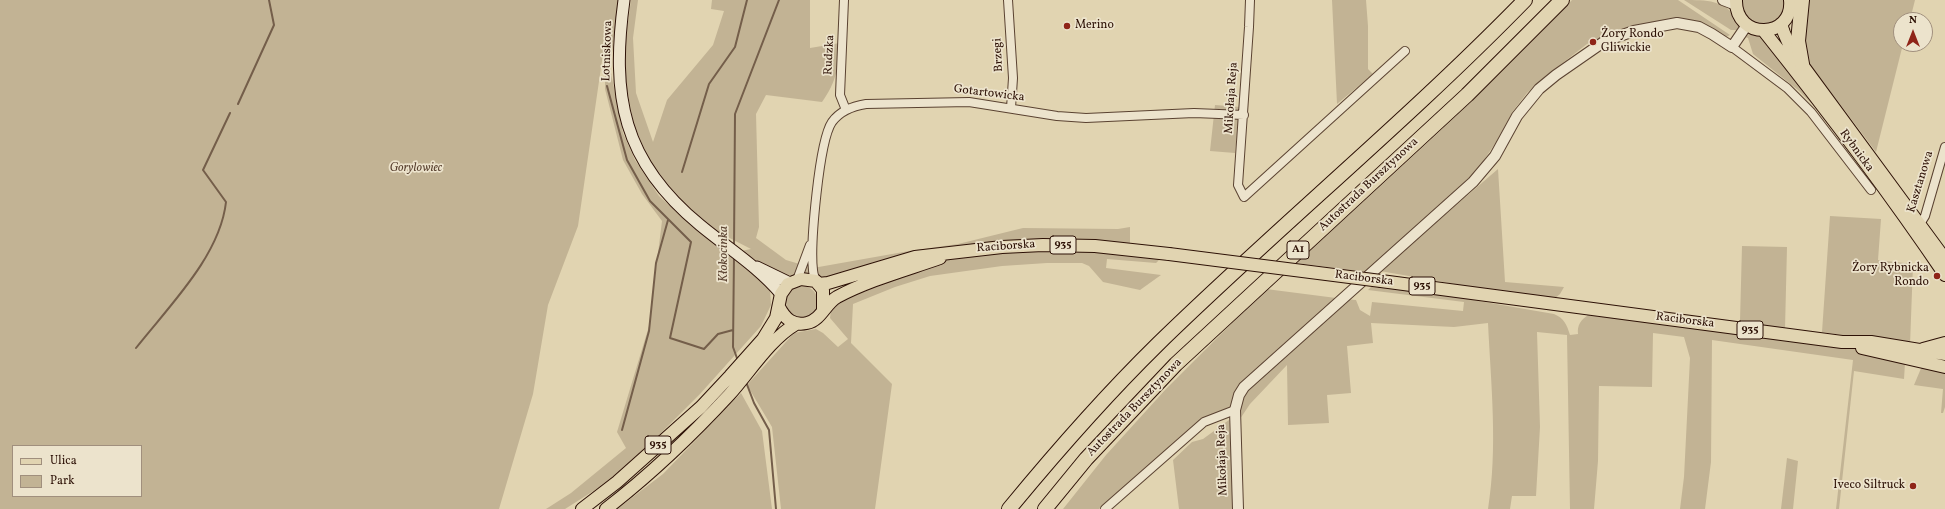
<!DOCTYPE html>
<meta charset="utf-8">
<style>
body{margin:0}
#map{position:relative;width:1945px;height:509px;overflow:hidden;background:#e1d4b1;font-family:Vollkorn,serif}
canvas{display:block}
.legend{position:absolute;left:12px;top:445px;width:130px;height:52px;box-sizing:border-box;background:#ece3cc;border:1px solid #a08f7d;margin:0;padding:5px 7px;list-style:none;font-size:12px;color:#2d1106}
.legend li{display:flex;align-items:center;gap:8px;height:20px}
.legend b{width:20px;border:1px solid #a08f7d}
.north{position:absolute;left:1893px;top:12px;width:40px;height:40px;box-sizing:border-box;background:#ece3cc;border:1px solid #a08f7d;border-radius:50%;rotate:0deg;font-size:11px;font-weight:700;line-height:16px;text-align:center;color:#2d1106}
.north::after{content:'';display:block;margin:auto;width:14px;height:18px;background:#8f2418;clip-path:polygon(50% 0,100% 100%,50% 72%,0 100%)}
</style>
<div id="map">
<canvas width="1945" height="509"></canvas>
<ul class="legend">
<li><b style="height:5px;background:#e1d4b1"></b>Ulica</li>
<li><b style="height:11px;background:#c2b394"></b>Park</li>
</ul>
<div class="north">N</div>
</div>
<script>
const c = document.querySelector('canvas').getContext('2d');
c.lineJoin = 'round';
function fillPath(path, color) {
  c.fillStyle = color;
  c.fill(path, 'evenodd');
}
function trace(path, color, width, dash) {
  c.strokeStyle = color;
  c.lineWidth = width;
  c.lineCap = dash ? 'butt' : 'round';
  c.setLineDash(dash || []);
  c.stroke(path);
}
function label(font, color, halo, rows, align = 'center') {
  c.font = font + ' Vollkorn,serif';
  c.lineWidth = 3.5;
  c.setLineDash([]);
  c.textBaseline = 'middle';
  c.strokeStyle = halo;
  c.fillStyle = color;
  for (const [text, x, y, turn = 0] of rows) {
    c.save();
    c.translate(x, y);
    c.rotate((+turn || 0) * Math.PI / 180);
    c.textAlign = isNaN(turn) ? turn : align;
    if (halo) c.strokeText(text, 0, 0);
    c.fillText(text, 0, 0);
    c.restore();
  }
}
const green = new Path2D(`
 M 0,0 L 619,0 L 610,68 L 623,133 L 635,160 L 659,196 L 694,228 L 753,273 L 770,289 L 771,305 L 761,326 L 700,394 L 635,459 L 606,483 L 565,509 L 546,509 L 571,493 L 626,448 L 617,432 L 649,326 L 662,221 L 642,194 L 623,160 L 605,89 L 605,40 L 578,226 L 548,305 L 533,394 L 499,509 L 0,509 ZM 13,446 L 141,446 L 141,496 L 13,496 Z
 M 631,0 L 638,0 L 633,38 L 636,93 L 653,142 L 667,100 L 713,45 L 724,11 L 711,9 L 712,0 L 810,0 L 810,48 L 840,43 C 838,68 837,81 822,102 L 766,95 L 756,114 L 759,227 L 756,238 L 786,260 L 813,268 L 909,251 L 958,244 L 1023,228 L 1118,229 L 1130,227 L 1130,243 L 1078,240 L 1025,241 L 823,279 L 799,273 L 791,275 L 781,275 L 756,263 L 741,251 L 751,249 L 716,231 L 672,192 L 651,164 L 634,125 L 625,80 L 626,36 Z
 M 1332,0 L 1366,0 L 1368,26 L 1368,69 L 1373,74 L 1337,104 Z
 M 1572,0 L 1678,0 L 1730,35 L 1726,37 L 1698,21 L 1672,18 L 1618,30 L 1587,44 L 1546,76 L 1527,93 L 1513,111 L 1496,142 L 1476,172 L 1366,272 L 1296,263 C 1390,177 1485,93 1572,0 Z
 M 1684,0 C 1706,0 1726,0 1736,19 C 1738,23 1740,26 1738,30 L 1731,30 Z
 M 1742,0 L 1784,0 C 1786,31 1742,32 1742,0 Z
 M 1806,0 L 1915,0 L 1910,20 L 1901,20 L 1901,44 L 1903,44 L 1876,152 L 1806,59 L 1802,43 Z
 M 1750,33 L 1761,34 L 1837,132 L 1838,136 L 1815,107 L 1798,90 L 1753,54 L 1748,38 L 1745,37 Z
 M 1215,105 L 1240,107 L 1235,153 L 1210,151 Z
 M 1498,169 L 1505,282 L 1564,287 L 1560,294 L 1553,300 L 1535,298 L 1380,271 Z
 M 1830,216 L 1881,219 L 1878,260 L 1913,264 L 1910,345 L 1822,332 Z
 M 1742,246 L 1787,247 L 1785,329 L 1740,321 Z
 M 1093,250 L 1163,256 L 1156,263 L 1107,259 L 1106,268 L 1161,275 L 1140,290 L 1103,282 L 1089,266 L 1082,263 L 1047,263 L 1002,266 L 930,276 L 895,287 L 853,304 L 851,343 L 892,384 L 875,509 L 781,509 L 772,427 L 747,385 L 794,333 L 816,329 L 823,333 L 838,347 L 848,339 L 830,318 L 831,310 L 838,302 L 918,269 L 961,256 L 987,252 Z
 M 1375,283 C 1435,293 1494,304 1554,314 C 1564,318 1567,325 1570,335 L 1578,334 C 1577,325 1581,320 1588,315 L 1847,347 L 1905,363 L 1904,379 L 1854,371 L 1839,509 L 1836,509 L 1853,360 L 1712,340 L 1711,462 L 1705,509 L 1680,509 L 1684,477 L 1690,358 L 1684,337 L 1653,333 L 1652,387 L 1599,386 L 1598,461 L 1594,509 L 1570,509 L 1567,335 L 1537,332 L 1540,427 L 1536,496 L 1512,496 L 1510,509 L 1488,509 C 1498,448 1491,385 1488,323 L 1454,327 L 1371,323 L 1373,343 L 1347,346 L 1351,393 L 1327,395 L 1329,423 L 1288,425 L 1287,365 L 1250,404 L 1238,422 L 1239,407 L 1247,390 L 1344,299 L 1356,300 L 1360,310 L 1370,316 L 1372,302 L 1463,311 L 1464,302 L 1368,290 Z
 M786 302a16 16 0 1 1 32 0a16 16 0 1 1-32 0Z
 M 1266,289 L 1336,298 L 1236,392 L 1230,406 L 1226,409 L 1197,424 L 1099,509 L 1063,509 L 1106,455 L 1166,389 Z
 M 1922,366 L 1945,371 L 1945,407 L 1943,413 L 1941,413 L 1943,389 L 1914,385 Z
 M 741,393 L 762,431 L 772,509 L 617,509 L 663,474 Z
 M 1229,420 L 1235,509 L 1179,509 L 1173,460 L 1192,442 L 1203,439 Z
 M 1787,458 L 1798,461 L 1793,509 L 1781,509 Z`);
const stream = new Path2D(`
 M 607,86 L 627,160 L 650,201 L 691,242 L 670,338 L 704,349 L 718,334 L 733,330
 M 238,104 L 274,25 L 269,0
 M 682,172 L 709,84 L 735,47 L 747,0
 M 734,246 L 735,114 L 779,0
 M 734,256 L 733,347 L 738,361
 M 136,348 C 169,306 220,256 226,202 L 203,170 L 230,113
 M 746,382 L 754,403 L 769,430 L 776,509
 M 622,430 L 649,331 L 656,263 L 668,220`);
const minor = new Path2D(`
 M 844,0 L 840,95 L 846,110
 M 1008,0 L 1013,78 L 1011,108
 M 1250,0 L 1249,27 L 1238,185 L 1244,197 L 1405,51
 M 1732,47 L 1787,88 L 1811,112 L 1871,190
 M 1920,224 L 1925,216 L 1945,147
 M 797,280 L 810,245
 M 816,281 C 815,278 813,274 813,270 C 810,245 819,141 832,122 C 840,111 853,106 866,104 L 969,102 L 1057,116 L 1086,118 L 1194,113 L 1244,115
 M 1105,509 L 1204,422 L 1235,410`);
const tertiary = new Path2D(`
 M 1723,0 L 1736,5
 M 1238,509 L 1235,410 L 1239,395 L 1244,387 L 1473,182 L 1495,156 L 1517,116 L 1539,89 L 1556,75 L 1605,41 L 1634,31 L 1677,23 L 1699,27 L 1712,34 L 1732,47 L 1747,25`);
const secondary = new Path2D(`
 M 624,0 C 611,96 622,161 700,225 C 729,249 757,266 781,294
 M 757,267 L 790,283`);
const primary = new Path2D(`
 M 1736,0 C 1735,41 1794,39 1790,0
 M 1781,24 L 1784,33 L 1792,51 L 1945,259
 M 1763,30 C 1826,109 1888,191 1945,275
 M 1381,281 L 1842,342 L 1871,342 L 1945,354
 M 818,284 L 828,283 L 915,257 L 1002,247 L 1043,245 L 1095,246 L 1169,254
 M 779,307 C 785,319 793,326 807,323 C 821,320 825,304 837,297 C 869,280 906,270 940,258
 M 1862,348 L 1945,367
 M 1923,349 L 1945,343
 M 582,509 L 617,482 L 701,407 L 730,376 L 763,339 L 776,318 L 781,294 L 788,284 L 801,279 L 816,281 L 823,290 L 823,311
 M 606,509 C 650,475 691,436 729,395 C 749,373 770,339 796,324`);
const motorway = new Path2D(`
 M 1802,0 L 1798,41 L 1802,64
 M 1009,509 C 1056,452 1105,396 1158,344 C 1278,227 1408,120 1525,0
 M 1045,509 L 1086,459 L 1176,364 L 1467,95 L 1562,0`);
const primaryBridge = new Path2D(`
 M 1169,254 L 1381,281`);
const markers = [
 [1067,26,4,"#8f2418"],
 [1593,42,4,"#8f2418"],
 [1937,276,4,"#8f2418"],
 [1913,486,4,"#8f2418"]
];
const shields = [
 [1063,245,26],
 [1298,250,22],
 [1422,286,26],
 [1750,330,26],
 [658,445,26]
];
const shieldNames = [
 ["935",1063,245],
 ["A1",1298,250],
 ["935",1422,286],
 ["935",1750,330],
 ["935",658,445]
];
const poiNames = [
 ["Merino",1075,26],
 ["Żory Rondo",1601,35],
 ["Gliwickie",1601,49],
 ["Żory Rybnicka",1929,269,"right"],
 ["Rondo",1929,283,"right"],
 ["Iveco Siltruck",1905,486,"right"]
];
const streetNames = [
 ["Lotniskowa",608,51,-88],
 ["Rudzka",830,55,-87],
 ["Brzegi",999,55,-93],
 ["Gotartowicka",989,94,7],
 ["Mikołaja Reja",1232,98,-86],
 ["Rybnicka",1856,151,54],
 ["Kasztanowa",1921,182,-73],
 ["Autostrada Bursztynowa",1369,185,-43],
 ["Raciborska",1006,247,-4],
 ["Raciborska",1364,279,7],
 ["Raciborska",1685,321,7],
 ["Autostrada Bursztynowa",1135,408,-46],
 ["Mikołaja Reja",1223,460,-92]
];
const parkNames = [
 ["Gorylowiec",416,169]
];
const waterNames = [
 ["Kłokocinka",725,254,-90]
];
fillPath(green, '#c2b394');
trace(stream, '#745e4a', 2);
trace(minor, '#5a4231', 10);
trace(tertiary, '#5a4231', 12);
trace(secondary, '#2d1106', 13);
trace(primary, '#2d1106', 14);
trace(motorway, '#2d1106', 16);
trace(minor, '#ece3cc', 8);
trace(tertiary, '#ece3cc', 10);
trace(secondary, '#ece3cc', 11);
trace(primary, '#e1d4b1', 12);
trace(motorway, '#e1d4b1', 14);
trace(primaryBridge, '#2d1106', 14, []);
trace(primaryBridge, '#e1d4b1', 12);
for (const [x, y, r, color] of markers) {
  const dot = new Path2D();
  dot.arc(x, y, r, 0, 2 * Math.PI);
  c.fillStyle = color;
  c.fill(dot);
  trace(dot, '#ece3cc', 1.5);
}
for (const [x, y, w] of shields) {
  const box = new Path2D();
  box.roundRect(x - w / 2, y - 9, w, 18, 3);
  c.fillStyle = '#ece3cc';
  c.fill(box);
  trace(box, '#2d1106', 1);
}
label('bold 11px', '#2d1106', null, shieldNames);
label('12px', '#2d1106', '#ece3cc', poiNames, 'left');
label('12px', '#2d1106', '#ece3cc', streetNames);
label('italic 12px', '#5a4231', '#ece3cc', parkNames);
label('italic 13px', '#5d4533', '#ece3cc', waterNames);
</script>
